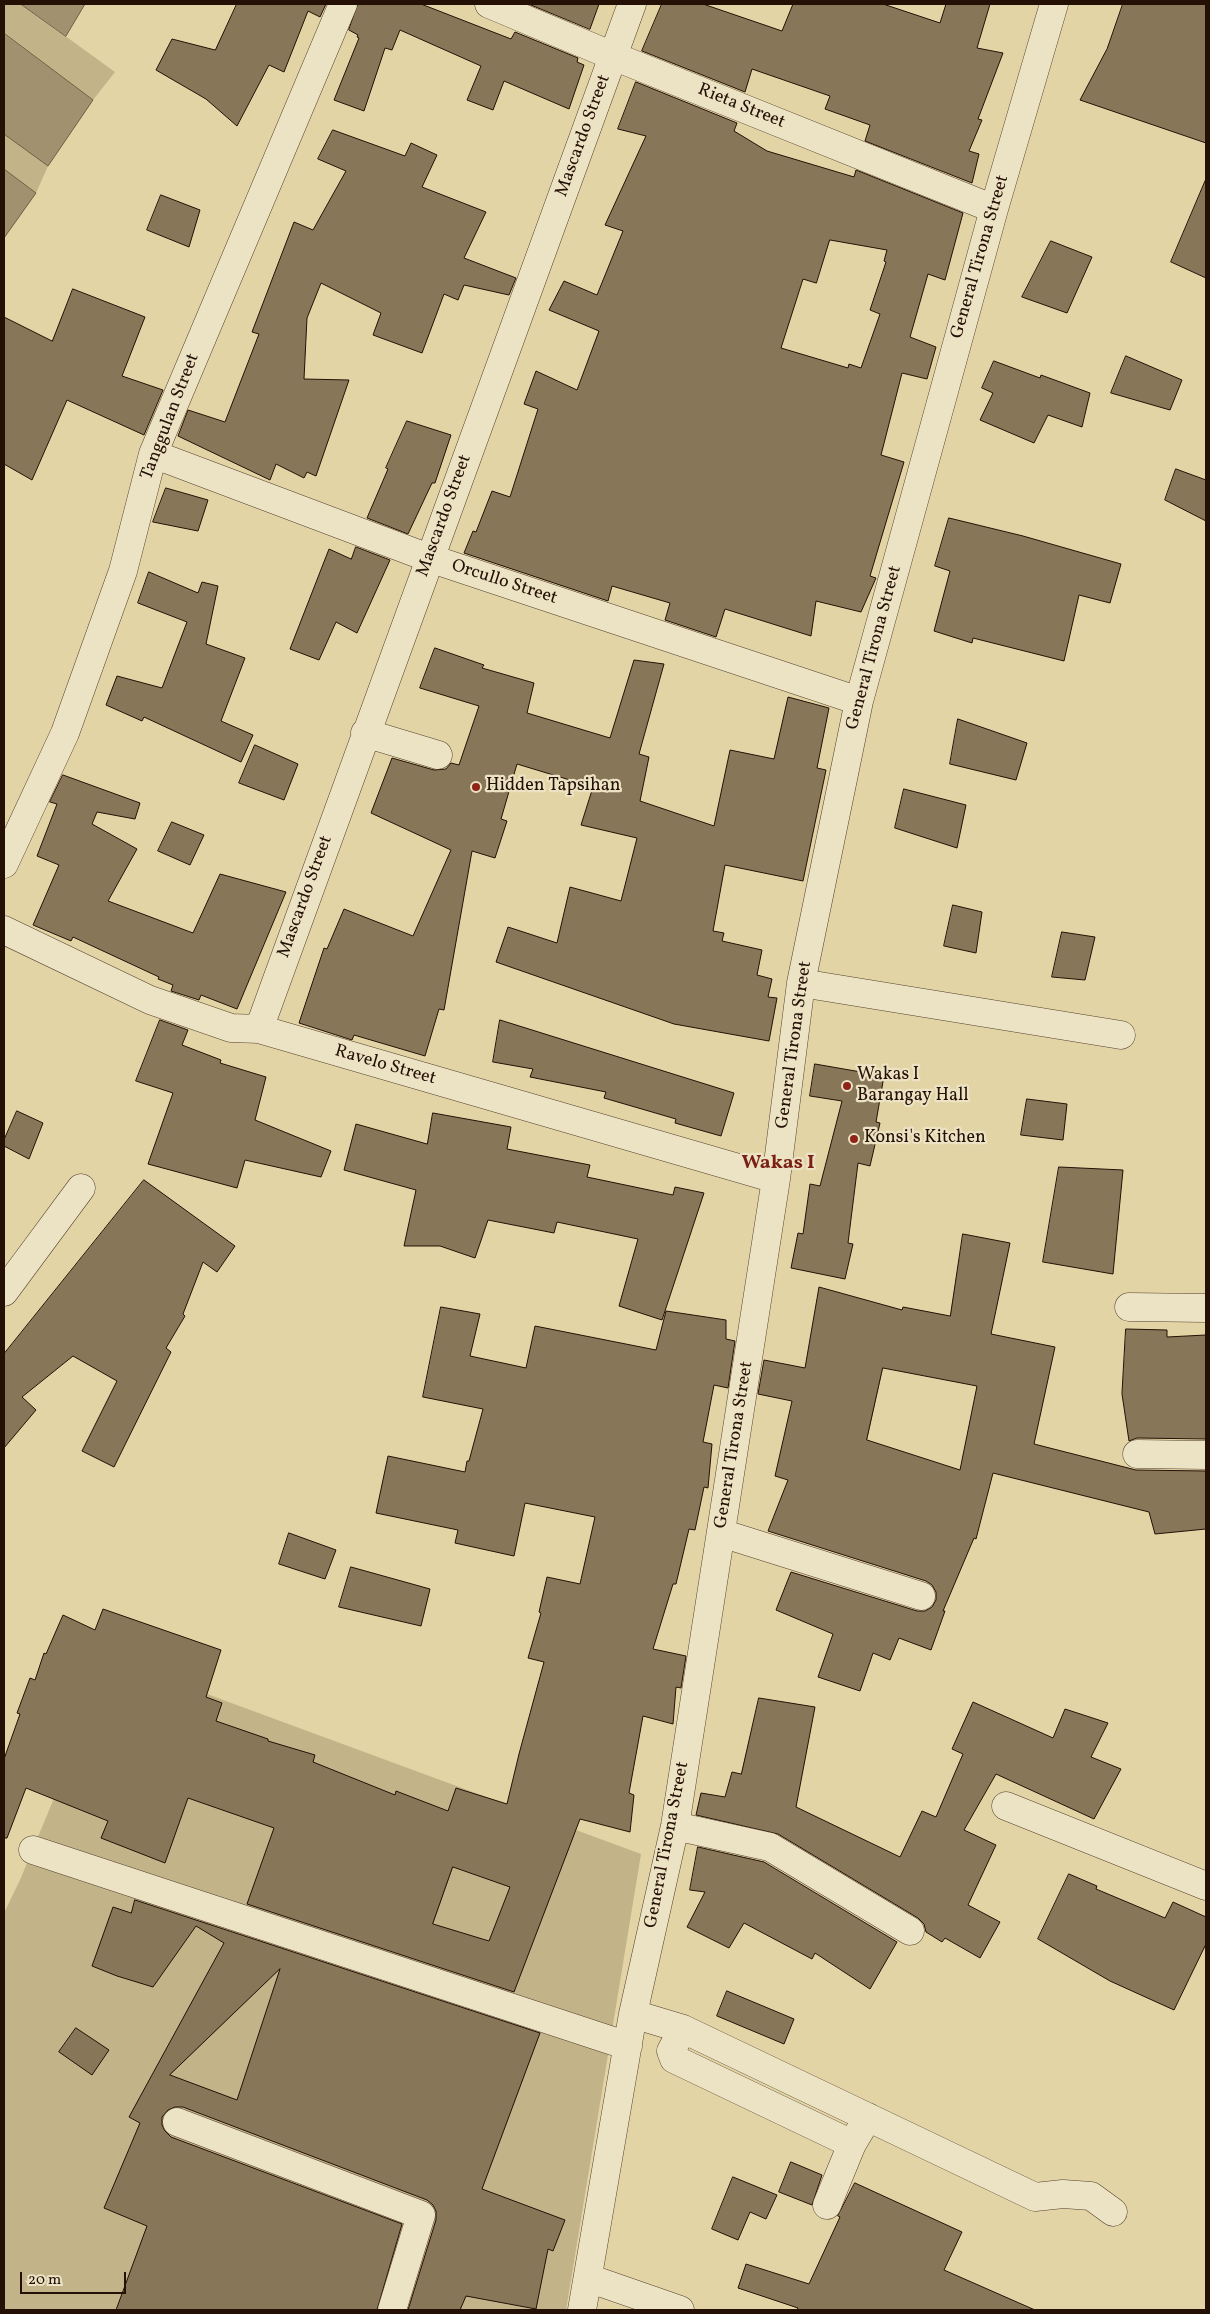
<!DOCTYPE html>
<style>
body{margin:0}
#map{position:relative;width:1210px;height:2314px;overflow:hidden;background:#e2d4a4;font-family:Vollkorn,serif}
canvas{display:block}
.frame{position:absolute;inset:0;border:5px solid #251006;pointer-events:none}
.scale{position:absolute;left:20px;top:2272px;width:106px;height:22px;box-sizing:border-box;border:2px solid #251006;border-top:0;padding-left:6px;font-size:15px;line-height:18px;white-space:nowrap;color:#251006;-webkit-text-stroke:4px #ece3c4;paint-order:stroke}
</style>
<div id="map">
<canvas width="1210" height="2314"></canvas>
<div class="frame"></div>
<div class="scale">20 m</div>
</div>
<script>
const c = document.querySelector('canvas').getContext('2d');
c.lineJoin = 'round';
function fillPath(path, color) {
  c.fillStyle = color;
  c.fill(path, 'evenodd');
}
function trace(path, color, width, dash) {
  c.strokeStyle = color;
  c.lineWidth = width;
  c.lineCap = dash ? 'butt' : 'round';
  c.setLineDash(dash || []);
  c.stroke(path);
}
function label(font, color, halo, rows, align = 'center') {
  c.font = font + ' Vollkorn,serif';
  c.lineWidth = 4.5;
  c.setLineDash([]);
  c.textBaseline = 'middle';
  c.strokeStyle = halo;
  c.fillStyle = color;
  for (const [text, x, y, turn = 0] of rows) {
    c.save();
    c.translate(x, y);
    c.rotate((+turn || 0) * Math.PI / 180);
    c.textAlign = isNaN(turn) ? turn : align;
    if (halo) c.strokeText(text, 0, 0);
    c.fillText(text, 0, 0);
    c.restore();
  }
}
const green = new Path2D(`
 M 4,4 L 21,4 L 115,72 L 93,100 L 4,32 Z
 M 4,134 L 48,166 L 36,193 L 4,169 Z
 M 112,1659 L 641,1854 L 566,2310 L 4,2310 L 4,1913 L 20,1880 Z`);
const water = new Path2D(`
 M 21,4 L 85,4 L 66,36 Z
 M 4,33 L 93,100 L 48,166 L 4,134 Z
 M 4,169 L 36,193 L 4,238 Z`);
const building = new Path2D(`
 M 237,4 L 326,4 L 320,17 L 308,11 L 284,72 L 269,65 L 237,126 L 206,99 L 156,70 L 172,39 L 215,50 Z
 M 358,4 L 421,4 L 511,39 L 515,32 L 578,58 L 577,62 L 584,65 L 569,109 L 504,81 L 493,110 L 467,100 L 481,66 L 400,30 L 392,50 L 385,48 L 364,111 L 334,100 L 359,38 L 357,37 L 358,35 L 349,30 Z
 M 529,4 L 599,4 L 590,29 Z
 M 662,4 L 703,4 L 782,31 L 793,4 L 883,4 L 940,23 L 946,4 L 990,4 L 977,48 L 1003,53 L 978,119 L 982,120 L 969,151 L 979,154 L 972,183 L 865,141 L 870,125 L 825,109 L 830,96 L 752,69 L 745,92 L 642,51 Z
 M 1123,4 L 1206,4 L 1206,143 L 1080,100 L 1107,49 Z
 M 636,82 L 737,123 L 734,131 L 767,151 L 854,177 L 856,170 L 963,213 L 945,280 L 928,274 L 910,337 L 936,347 L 927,379 L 902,373 L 881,455 L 904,462 L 870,576 L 876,578 L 861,612 L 816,601 L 811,636 L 725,609 L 716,637 L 665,620 L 670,603 L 612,586 L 608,601 L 464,553 L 473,531 L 476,532 L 492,491 L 510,497 L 538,409 L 524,404 L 536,371 L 577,390 L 599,331 L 549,310 L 564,281 L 597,295 L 623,231 L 605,225 L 646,136 L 618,129 ZM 830,240 L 887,250 L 884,261 L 886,262 L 870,310 L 880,314 L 861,368 L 849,364 L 848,368 L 781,348 L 803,279 L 816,283 Z
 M 333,130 L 405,156 L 411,143 L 437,155 L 422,187 L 486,212 L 464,258 L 516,278 L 509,295 L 464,285 L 458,300 L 444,294 L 422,353 L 373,335 L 381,313 L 321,283 L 307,318 L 304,379 L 349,380 L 316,476 L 307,472 L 304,478 L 276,464 L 270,480 L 178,436 L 188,410 L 225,422 L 259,334 L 252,332 L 294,222 L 313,230 L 346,171 L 318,159 Z
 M 1206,179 L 1206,278 L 1171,262 Z
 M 161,195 L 200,210 L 189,247 L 147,230 Z
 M 1051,241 L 1092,257 L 1067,313 L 1022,297 Z
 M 73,289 L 145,317 L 122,376 L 163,390 L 144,435 L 67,400 L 32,480 L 4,464 L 4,317 L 52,341 Z
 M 1126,356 L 1182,380 L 1170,410 L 1111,393 Z
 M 994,361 L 1040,378 L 1041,375 L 1090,393 L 1082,427 L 1048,415 L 1034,443 L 980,420 L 993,393 L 982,388 Z
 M 407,421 L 451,435 L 435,483 L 432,483 L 408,534 L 367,518 L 388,469 L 386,468 Z
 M 1176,469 L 1206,480 L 1206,521 L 1165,500 Z
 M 166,488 L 208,500 L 198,531 L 153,522 Z
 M 949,518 L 1023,536 L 1121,564 L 1110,603 L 1079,595 L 1064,661 L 973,638 L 972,643 L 934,631 L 950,571 L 935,566 Z
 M 356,547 L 390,560 L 357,633 L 336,622 L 319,660 L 290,649 L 329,549 L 351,559 Z
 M 149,572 L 198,593 L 202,582 L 218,586 L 206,644 L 245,658 L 221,721 L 253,735 L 241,762 L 144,717 L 142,721 L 106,705 L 117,676 L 162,688 L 187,622 L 138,603 Z
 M 435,648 L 484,665 L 482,668 L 534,683 L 527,713 L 610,738 L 634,660 L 664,664 L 639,754 L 649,757 L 640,801 L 714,826 L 730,750 L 774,759 L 788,697 L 829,708 L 817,768 L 826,770 L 803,881 L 725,865 L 713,931 L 724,933 L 722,941 L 762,950 L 757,975 L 772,979 L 768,997 L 777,998 L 769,1041 L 674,1024 L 496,962 L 508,927 L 557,943 L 570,887 L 621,901 L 637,838 L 581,825 L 593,787 L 517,764 L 501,819 L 507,821 L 495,858 L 472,851 L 444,1010 L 439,1009 L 425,1056 L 354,1035 L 352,1040 L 299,1023 L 324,948 L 327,949 L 344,909 L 413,936 L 451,850 L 371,813 L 392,758 L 434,770 L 446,769 L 451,763 L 459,765 L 479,706 L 420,688 Z
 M 958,719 L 1027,743 L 1016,780 L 950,764 Z
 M 255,745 L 298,764 L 284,800 L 239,783 Z
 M 63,775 L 140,803 L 135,819 L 97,812 L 92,824 L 137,849 L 108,901 L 193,933 L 220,874 L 286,892 L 237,1009 L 201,995 L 199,1000 L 171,991 L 173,985 L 158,979 L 159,977 L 73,937 L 71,941 L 33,925 L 59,865 L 37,856 L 57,804 L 50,802 Z
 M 904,789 L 966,805 L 957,848 L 895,828 Z
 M 172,822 L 204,835 L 190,865 L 158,851 Z
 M 953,905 L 982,912 L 976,953 L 944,946 Z
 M 1062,932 L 1095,937 L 1085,980 L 1052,977 Z
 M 160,1020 L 188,1030 L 182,1045 L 221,1060 L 220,1063 L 266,1077 L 255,1120 L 331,1151 L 321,1177 L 245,1160 L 237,1188 L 148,1164 L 173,1093 L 136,1081 Z
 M 500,1020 L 734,1093 L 721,1136 L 675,1123 L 676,1119 L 604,1098 L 606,1092 L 530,1077 L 533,1069 L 493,1062 Z
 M 815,1064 L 884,1076 L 876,1122 L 880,1123 L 870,1166 L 858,1163 L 848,1243 L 853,1244 L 845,1279 L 791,1268 L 798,1233 L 803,1234 L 810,1184 L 820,1186 L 842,1101 L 810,1096 Z
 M 1027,1099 L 1067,1104 L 1063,1140 L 1021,1135 Z
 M 17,1111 L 43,1123 L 29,1159 L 4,1146 L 4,1140 Z
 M 433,1113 L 511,1127 L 507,1149 L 590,1165 L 587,1177 L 673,1195 L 675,1187 L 704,1193 L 662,1320 L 619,1306 L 638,1239 L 557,1222 L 554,1233 L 488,1220 L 475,1258 L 440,1246 L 404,1246 L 416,1190 L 344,1170 L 356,1124 L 427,1144 Z
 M 1059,1167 L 1123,1170 L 1113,1274 L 1043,1262 Z
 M 144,1180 L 235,1246 L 217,1272 L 203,1262 L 183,1314 L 185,1316 L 166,1348 L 171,1352 L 114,1467 L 82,1451 L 117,1381 L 73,1356 L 22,1397 L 36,1410 L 4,1448 L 4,1354 Z
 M 963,1234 L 1010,1243 L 991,1334 L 1055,1347 L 1034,1444 L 1136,1470 L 1206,1471 L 1206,1529 L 1155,1534 L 1149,1512 L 993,1473 L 976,1539 L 974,1538 L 943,1611 L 945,1611 L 931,1650 L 899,1638 L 890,1660 L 873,1653 L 860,1691 L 818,1677 L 833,1634 L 776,1610 L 791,1572 L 917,1611 L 925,1611 L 932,1607 L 936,1600 L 936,1592 L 932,1585 L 926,1581 L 768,1531 L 788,1480 L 775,1476 L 792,1401 L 758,1394 L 764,1360 L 805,1368 L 819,1287 L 902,1310 L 903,1307 L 950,1316 ZM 883,1368 L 977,1386 L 960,1470 L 867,1440 Z
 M 441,1307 L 480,1314 L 470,1356 L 526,1368 L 535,1326 L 656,1350 L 666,1311 L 726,1320 L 726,1339 L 735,1341 L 728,1388 L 714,1385 L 703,1442 L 712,1444 L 708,1488 L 704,1487 L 695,1530 L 689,1529 L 676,1584 L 673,1584 L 653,1649 L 686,1656 L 681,1688 L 676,1687 L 673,1724 L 643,1716 L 629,1793 L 634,1795 L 630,1832 L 580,1819 L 514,1992 L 247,1904 L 274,1828 L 188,1798 L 165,1863 L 101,1838 L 108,1821 L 26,1788 L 7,1838 L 4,1838 L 4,1759 L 20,1714 L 17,1713 L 30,1678 L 35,1680 L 44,1653 L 46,1654 L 63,1615 L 95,1630 L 103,1609 L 221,1650 L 206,1697 L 222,1703 L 216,1721 L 268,1739 L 268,1741 L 315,1755 L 313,1762 L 395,1795 L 396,1791 L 448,1811 L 456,1788 L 507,1804 L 519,1754 L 544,1662 L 528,1658 L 541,1613 L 539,1612 L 547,1577 L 580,1584 L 595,1517 L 525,1503 L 514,1556 L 455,1543 L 458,1530 L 376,1513 L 388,1456 L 465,1472 L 467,1461 L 469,1461 L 483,1409 L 423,1397 ZM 453,1867 L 510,1887 L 489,1941 L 433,1924 Z
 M 1126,1329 L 1167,1330 L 1167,1337 L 1206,1335 L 1206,1439 L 1137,1438 L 1129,1441 L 1122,1394 Z
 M 289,1533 L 336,1550 L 325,1579 L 279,1564 Z
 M 351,1567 L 430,1589 L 421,1626 L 339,1607 Z
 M 759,1698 L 815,1707 L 796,1807 L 900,1857 L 922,1811 L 936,1817 L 963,1754 L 952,1749 L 973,1702 L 1053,1738 L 1065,1709 L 1108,1723 L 1091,1757 L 1121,1769 L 1094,1819 L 996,1774 L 964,1830 L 996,1845 L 968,1905 L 1000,1922 L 980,1958 L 945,1938 L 942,1942 L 926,1932 L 924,1924 L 918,1918 L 778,1834 L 696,1815 L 701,1793 L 725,1797 L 732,1772 L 741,1774 Z
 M 698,1847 L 764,1862 L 897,1942 L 870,1989 L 815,1953 L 812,1959 L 744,1923 L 729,1948 L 687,1927 L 705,1892 L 690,1890 Z
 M 1069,1874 L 1097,1886 L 1096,1889 L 1165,1918 L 1173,1902 L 1206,1917 L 1206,1944 L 1174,2010 L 1110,1981 L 1038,1939 Z
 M 135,1900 L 540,2033 L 482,2189 L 565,2220 L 553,2251 L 548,2249 L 536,2309 L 466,2296 L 460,2310 L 408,2310 L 436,2220 L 436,2211 L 433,2205 L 427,2200 L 183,2107 L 175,2107 L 168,2110 L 162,2117 L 162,2125 L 165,2131 L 171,2137 L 402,2224 L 377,2310 L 116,2310 L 147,2226 L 104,2208 L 140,2123 L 129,2117 L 224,1943 L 196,1926 L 153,1987 L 117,1976 L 92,1966 L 113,1907 L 131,1913 ZM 280,1969 L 237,2100 L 170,2075 Z
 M 727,1991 L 794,2019 L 784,2044 L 717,2016 Z
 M 76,2028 L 109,2050 L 92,2075 L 59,2052 Z
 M 791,2162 L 822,2175 L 812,2205 L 779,2192 Z
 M 733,2177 L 777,2195 L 766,2219 L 750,2212 L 738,2240 L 712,2229 Z
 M 855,2183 L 962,2232 L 944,2270 L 1035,2310 L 797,2310 L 798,2308 L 738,2288 L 746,2264 L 809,2284 L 840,2217 L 838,2216 Z`);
const minor = new Path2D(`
 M 489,4 L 613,56 L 994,209
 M 153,454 L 429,558 L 859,701
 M 365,733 L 438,755
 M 4,864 L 65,733 L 123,571 L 153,454 L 343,4
 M 4,930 L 150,1000 L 231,1028 L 259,1029 L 776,1179
 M 801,983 L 1121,1035
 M 259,1029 L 632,4
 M 4,1292 L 81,1188
 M 1129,1307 L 1206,1308
 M 1137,1454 L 1206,1455
 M 721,1533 L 921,1596
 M 1006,1806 L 1206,1886
 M 675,1826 L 770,1847 L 910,1931
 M 33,1850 L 628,2046
 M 633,2014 L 683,2029 L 1035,2197 L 1063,2194 L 1091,2196 L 1113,2212
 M 683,2029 L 671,2051 L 674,2059 L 852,2144 L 868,2117
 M 177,2122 L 421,2215 L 392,2310
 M 827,2205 L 852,2144
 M 588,2278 L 680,2310
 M 582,2310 L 633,2014 L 675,1826 L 776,1179 L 801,983 L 859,701 L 994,209 L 1054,4`);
const markers = [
 [476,787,5,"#8f2418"],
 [847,1086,5,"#8f2418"],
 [854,1139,5,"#8f2418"]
];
const streetNames = [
 ["Rieta Street",741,107,22],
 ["Mascardo Street",584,136,-70],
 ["General Tirona Street",981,257,-74],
 ["Tanggulan Street",171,417,-69],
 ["Mascardo Street",445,516,-70],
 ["Orcullo Street",504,583,18],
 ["General Tirona Street",875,648,-75],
 ["Mascardo Street",306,897,-70],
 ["General Tirona Street",795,1045,-82],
 ["Ravelo Street",385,1066,16],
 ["General Tirona Street",735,1445,-81],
 ["General Tirona Street",668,1845,-79]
];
const poiNames = [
 ["Hidden Tapsihan",486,787],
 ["Wakas I",857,1076],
 ["Barangay Hall",857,1097],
 ["Konsi's Kitchen",864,1139]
];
const quarterNames = [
 ["Wakas I",778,1164]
];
fillPath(green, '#c2b389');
fillPath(water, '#a2916e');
trace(water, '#705d44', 1);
fillPath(building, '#877658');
trace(building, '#251006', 1);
trace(minor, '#54412e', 29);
trace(minor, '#ece3c4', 28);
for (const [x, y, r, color] of markers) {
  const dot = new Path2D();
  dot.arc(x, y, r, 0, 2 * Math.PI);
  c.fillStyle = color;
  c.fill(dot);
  trace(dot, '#ece3c4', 2);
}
label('18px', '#251006', '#ece3c4', streetNames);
label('18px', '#251006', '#ece3c4', poiNames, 'left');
label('bold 20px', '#7a1f14', '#ece3c4', quarterNames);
</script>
